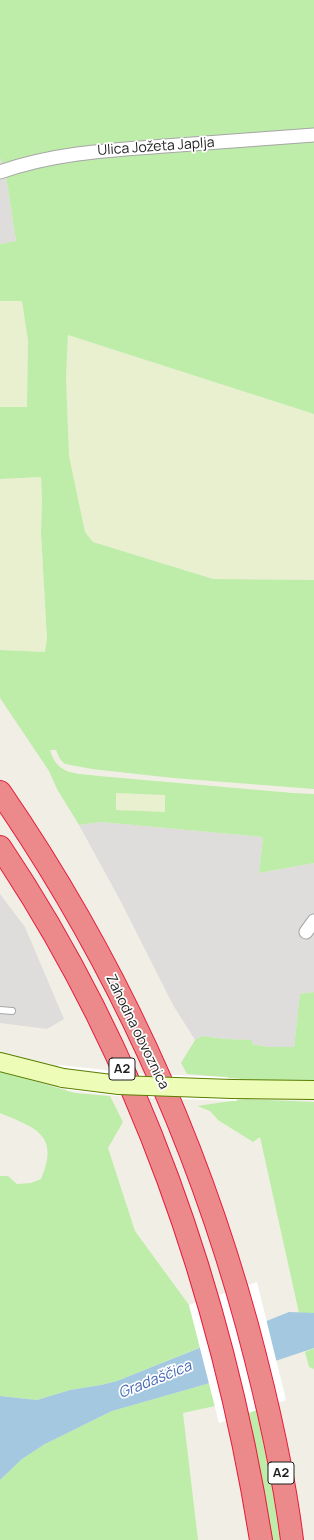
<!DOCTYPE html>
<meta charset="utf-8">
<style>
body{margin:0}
canvas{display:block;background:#f1efe5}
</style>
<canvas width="314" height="1540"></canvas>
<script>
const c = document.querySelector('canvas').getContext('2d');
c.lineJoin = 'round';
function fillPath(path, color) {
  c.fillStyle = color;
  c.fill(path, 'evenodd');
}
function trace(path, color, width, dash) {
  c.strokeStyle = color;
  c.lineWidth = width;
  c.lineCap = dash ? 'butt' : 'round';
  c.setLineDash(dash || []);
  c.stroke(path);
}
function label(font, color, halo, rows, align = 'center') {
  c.font = font + ' Manrope,sans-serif';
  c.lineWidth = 3.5;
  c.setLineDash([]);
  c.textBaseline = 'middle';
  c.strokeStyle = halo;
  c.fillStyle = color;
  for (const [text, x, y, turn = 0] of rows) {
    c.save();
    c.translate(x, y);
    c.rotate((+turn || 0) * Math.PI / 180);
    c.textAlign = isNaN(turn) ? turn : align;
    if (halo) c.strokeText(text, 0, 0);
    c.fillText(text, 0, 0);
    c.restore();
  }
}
const residential = new Path2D(`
 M 0,158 L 6,176 L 16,241 L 0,244 Z
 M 101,822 L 263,837 L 259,873 L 314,863 L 314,992 L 300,994 L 294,1047 L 269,1047 L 252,1044 L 252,1040 L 226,1039 L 202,1036 L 195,1040 L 173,1005 L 120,900 L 79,825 Z
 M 0,894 L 25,927 L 64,1019 L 47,1029 L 0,1023 Z`);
const farmland = new Path2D(`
 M 0,301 L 22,301 L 28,341 L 27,407 L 0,407 Z
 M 68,335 L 314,414 L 314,580 L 213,579 L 93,542 L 85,532 L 69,456 L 66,377 Z
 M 41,477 L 42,500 L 41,533 L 47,639 L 46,652 L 0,650 L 0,479 Z
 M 116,793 L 166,795 L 165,813 L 116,810 Z`);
const grass = new Path2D(`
 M 0,0 L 314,0 L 314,129 L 3,166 L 0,158 Z
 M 314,140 L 314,414 L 68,335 L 66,377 L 69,456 L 85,532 L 93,542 L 213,579 L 314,580 L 314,789 L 173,778 L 92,769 L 65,764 L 60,759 L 56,750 L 50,750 C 57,776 77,773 99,776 L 293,793 L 314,794 L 314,863 L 259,873 L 263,837 L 101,822 L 79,825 L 57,789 L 49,771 L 0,698 L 0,650 L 45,652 L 47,639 L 41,533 L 42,500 L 41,477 L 0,479 L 0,407 L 27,407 L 28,341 L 22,301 L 0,301 L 0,244 L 16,241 L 6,176 L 64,160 ZM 116,793 L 165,795 L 165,812 L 116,810 Z
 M 314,992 L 314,1083 C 271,1083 229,1077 187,1074 L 181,1063 L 195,1040 L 202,1036 L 226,1039 L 252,1040 L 252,1044 L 269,1047 L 294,1047 L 300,994 Z
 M 0,1071 L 75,1093 L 110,1096 L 123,1122 L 108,1148 L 135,1231 L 189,1305 L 201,1347 L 117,1381 L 101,1385 L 70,1390 L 37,1400 L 0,1396 L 0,1176 L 8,1176 L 17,1184 L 31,1183 L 41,1179 C 60,1135 36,1128 0,1113 Z
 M 245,1099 L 314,1102 L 314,1313 L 299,1313 L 260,1137 L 253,1142 L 218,1120 L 210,1111 L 197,1106 Z
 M 314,1348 L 314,1369 L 309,1367 L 305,1352 Z
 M 210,1383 L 215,1406 L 183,1413 L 198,1540 L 0,1540 L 0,1480 L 22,1459 L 45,1444 L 112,1411 Z
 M 256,1410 L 272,1483 L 280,1540 L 271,1540 L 263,1485 L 249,1413 Z`);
const water = new Path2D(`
 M 289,1312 L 314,1313 L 314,1348 L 210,1383 L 112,1411 L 45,1444 L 22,1459 L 0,1480 L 0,1396 L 37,1400 L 70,1390 L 101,1385 L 117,1381 Z`);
const pier = new Path2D(`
 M 58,1065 L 143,1074 L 227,1077 L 237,1101 L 126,1097 L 67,1090 Z
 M 257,1282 L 286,1400 L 219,1423 L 189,1305 Z`);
const lane = new Path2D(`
 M 0,1010 L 12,1011`);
const street = new Path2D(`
 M 0,172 C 54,153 109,150 165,146 C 215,142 264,139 314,135
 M 306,932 L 314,921`);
const secondary = new Path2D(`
 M 0,1062 L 63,1078
 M 232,1089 L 314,1090`);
const highway = new Path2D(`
 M 0,792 C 112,955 195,1135 247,1325 C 266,1396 283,1467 292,1540
 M 0,847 C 139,1054 222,1295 261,1540`);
const secondaryBridge = new Path2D(`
 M 63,1078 L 119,1085 L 232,1089`);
const shields = [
 [122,1069,26],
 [281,1473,26]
];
const shieldNames = [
 ["A2",122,1069],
 ["A2",281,1473]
];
const streetNames = [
 ["Ulica Jožeta Japlja",156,147,-4],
 ["Zahodna obvoznica",137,1032,64]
];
const waterNames = [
 ["Gradaščica",155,1380,-22]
];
fillPath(residential, '#dedddc');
fillPath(farmland, '#e8f0d0');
fillPath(grass, '#beeda9');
fillPath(water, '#a3c8e0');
fillPath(pier, '#fff');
trace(lane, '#a6a6a6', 8);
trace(street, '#a6a6a6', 15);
trace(secondary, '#5a7d00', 20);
trace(highway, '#e51c3e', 24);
trace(lane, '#fff', 6);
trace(street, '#fff', 13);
trace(secondary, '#edfdb7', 18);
trace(highway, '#ec898a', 22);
trace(secondaryBridge, '#5a7d00', 20, []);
trace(secondaryBridge, '#edfdb7', 18);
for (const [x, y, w] of shields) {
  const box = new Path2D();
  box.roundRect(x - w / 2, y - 11, w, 22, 3);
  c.fillStyle = '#fff';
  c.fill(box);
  trace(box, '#1f1f1f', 1);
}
label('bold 13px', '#1f1f1f', null, shieldNames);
label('14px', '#1f1f1f', '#fff', streetNames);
label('italic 15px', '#466ab5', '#fff', waterNames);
</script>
